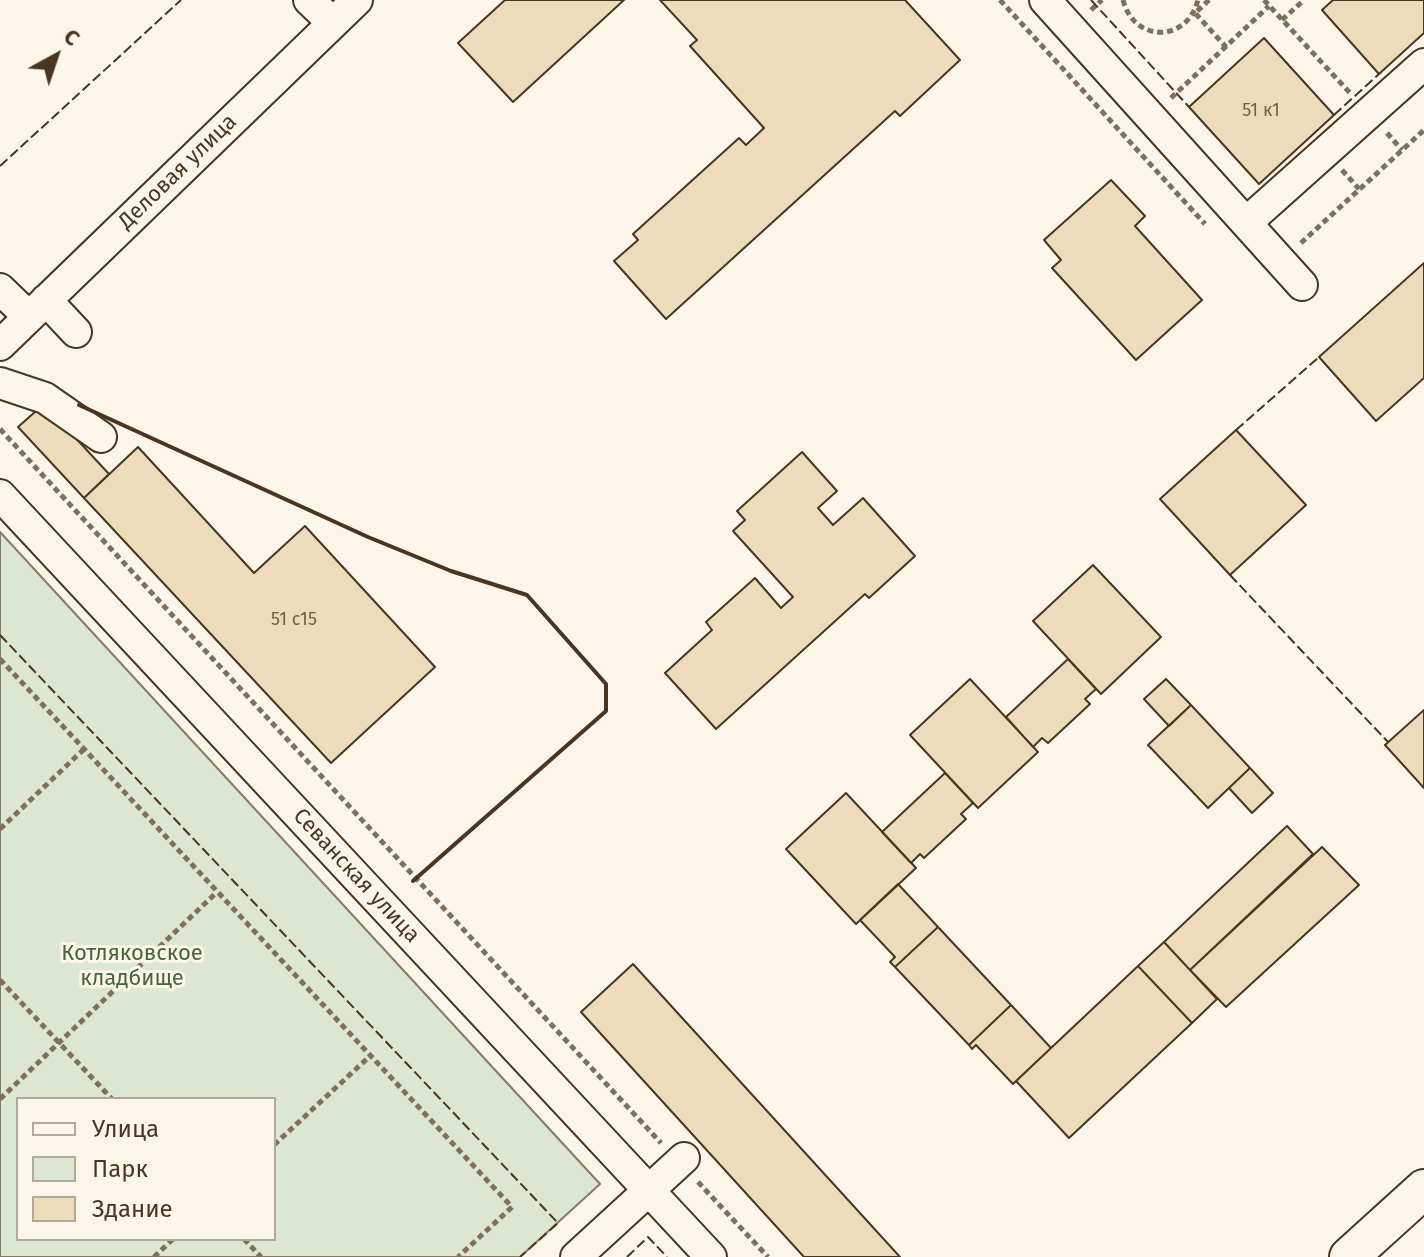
<!DOCTYPE html>
<meta charset="utf-8">
<style>
body{margin:0}
#map{position:relative;width:1424px;height:1257px;overflow:hidden;background:#fbf6e9;font-family:"Fira Sans",sans-serif}
canvas{display:block}
.legend{position:absolute;left:16px;top:1097px;width:260px;height:144px;box-sizing:border-box;background:#fbf6e9;border:2px solid #b4a999;margin:0;padding:10px 14px;list-style:none;font-size:24px;color:#4a3520}
.legend li{display:flex;align-items:center;gap:16px;height:40px}
.legend b{width:40px;border:2px solid #b4a999}
.north{position:absolute;left:16px;top:16px;width:80px;height:80px;-webkit-text-stroke:6px #fbf6e9;paint-order:stroke;rotate:40deg;font-size:22px;font-weight:700;line-height:32px;text-align:center;color:#4a3520}
.north::after{content:'';display:block;margin:auto;width:28px;height:36px;background:#4a3520;clip-path:polygon(50% 0,100% 100%,50% 72%,0 100%)}
</style>
<div id="map">
<canvas width="1424" height="1257"></canvas>
<ul class="legend">
<li><b style="height:10px;background:#fbf6e9"></b>Улица</li>
<li><b style="height:22px;background:#dce7d0"></b>Парк</li>
<li><b style="height:22px;background:#ecdcbc"></b>Здание</li>
</ul>
<div class="north">С</div>
</div>
<script>
const c = document.querySelector('canvas').getContext('2d');
c.lineJoin = 'round';
function fillPath(path, color) {
  c.fillStyle = color;
  c.fill(path, 'evenodd');
}
function trace(path, color, width, dash) {
  c.strokeStyle = color;
  c.lineWidth = width;
  c.lineCap = dash ? 'butt' : 'round';
  c.setLineDash(dash || []);
  c.stroke(path);
}
function label(font, color, halo, rows, align = 'center') {
  c.font = font + ' "Fira Sans",sans-serif';
  c.lineWidth = 6;
  c.setLineDash([]);
  c.textBaseline = 'middle';
  c.strokeStyle = halo;
  c.fillStyle = color;
  for (const [text, x, y, turn = 0] of rows) {
    c.save();
    c.translate(x, y);
    c.rotate((+turn || 0) * Math.PI / 180);
    c.textAlign = isNaN(turn) ? turn : align;
    if (halo) c.strokeText(text, 0, 0);
    c.fillText(text, 0, 0);
    c.restore();
  }
}
const green = new Path2D(`
 M 0,532 L 600,1184 L 520,1257 L 0,1257 ZM 274,1099 L 274,1239 L 18,1239 L 18,1099 Z`);
const building = new Path2D(`
 M 505,0 L 624,0 L 513,102 L 458,43 Z
 M 660,0 L 905,0 L 960,60 L 900,116 L 895,111 L 666,319 L 614,261 L 638,240 L 633,234 L 739,138 L 746,145 L 764,128 L 690,46 L 697,40 Z
 M 1333,0 L 1424,0 L 1424,33 L 1379,74 L 1322,10 Z
 M 1264,38 L 1334,115 L 1259,184 L 1189,107 Z
 M 1111,180 L 1145,216 L 1135,226 L 1202,300 L 1136,360 L 1052,268 L 1061,260 L 1044,240 Z
 M 1424,263 L 1424,378 L 1376,421 L 1319,357 Z
 M 44,404 L 109,474 L 84,498 L 18,427 Z
 M 1236,430 L 1306,505 L 1230,575 L 1160,499 Z
 M 138,447 L 254,573 L 305,526 L 435,667 L 331,763 L 84,498 Z
 M 802,452 L 837,491 L 818,508 L 833,525 L 863,498 L 915,556 L 869,598 L 865,594 L 716,729 L 665,673 L 712,630 L 706,622 L 755,578 L 781,608 L 793,597 L 733,531 L 745,520 L 737,511 Z
 M 1093,565 L 1161,637 L 1101,694 L 1033,621 Z
 M 1068,659 L 1096,689 L 1085,699 L 1090,704 L 1048,743 L 1042,738 L 1033,747 L 1006,717 Z
 M 970,679 L 1038,752 L 978,808 L 910,735 Z
 M 1166,679 L 1191,705 L 1169,726 L 1144,699 Z
 M 1191,705 L 1250,768 L 1208,808 L 1148,745 Z
 M 1424,710 L 1424,788 L 1385,745 Z
 M 1250,768 L 1273,793 L 1252,813 L 1229,788 Z
 M 945,773 L 973,803 L 961,814 L 966,819 L 924,858 L 920,854 L 911,863 L 882,832 Z
 M 846,793 L 916,868 L 856,924 L 786,849 Z
 M 1287,826 L 1313,854 L 1190,970 L 1164,942 Z
 M 1322,847 L 1359,885 L 1226,1007 L 1190,970 Z
 M 898,884 L 938,927 L 895,967 L 890,962 L 895,957 L 860,920 Z
 M 938,927 L 1011,1005 L 969,1045 L 895,967 Z
 M 1164,942 L 1217,999 L 1192,1023 L 1138,966 Z
 M 633,964 L 900,1257 L 804,1257 L 581,1012 Z
 M 1138,966 L 1192,1023 L 1069,1138 L 1016,1081 Z
 M 1011,1005 L 1051,1048 L 1013,1084 L 976,1045 L 972,1049 L 969,1045 Z`);
const path = new Path2D(`
 M 1000,0 L 1205,224
 M 1123,0 C 1134,43 1187,43 1198,0
 M 1209,0 L 1195,13 L 1226,47
 M 1264,0 L 1350,93
 M 1091,10 L 1102,0
 M 1282,20 L 1304,0
 M 1171,98 L 1269,6
 M 1387,133 L 1402,150
 M 1342,170 L 1359,189
 M 1301,243 L 1424,130
 M 0,429 L 661,1143
 M 0,659 L 512,1207 L 458,1257
 M 0,829 L 83,750
 M 0,980 L 112,1099
 M 0,1099 L 217,892
 M 274,1145 L 370,1056
 M 698,1182 L 768,1257
 M 244,1239 L 261,1257
 M 154,1257 L 173,1239`);
const minor = new Path2D(`
 M 309,0 L 333,23
 M 1045,0 L 1302,285
 M 1247,222 L 1424,64
 M 0,289 L 29,317
 M 46,300 L 76,332
 M 0,345 L 357,0
 M 0,383 L 45,398 L 101,437
 M 0,495 L 711,1257
 M 576,1257 L 684,1158`);
const major = new Path2D(`
 M 1349,1257 L 1424,1189`);
const fence = new Path2D(`
 M 1091,0 L 1189,107
 M 1334,115 L 1379,74
 M 0,166 L 181,0
 M 1236,430 L 1319,357
 M 1230,575 L 1388,742
 M 0,635 L 558,1223 L 520,1257
 M 627,1257 L 648,1237 L 667,1257`);
const wall = new Path2D(`
 M 79,405 L 368,537 L 451,571 L 527,595 L 606,684 L 606,711 L 413,881`);
const numberNames = [
 ["51 к1",1261,111],
 ["51 с15",294,620]
];
const streetNames = [
 ["Деловая улица",178,172,-44],
 ["Севанская улица",356,876,47]
];
const parkNames = [
 ["Котляковское",132,954],
 ["кладбище",132,979]
];
fillPath(green, '#dce7d0');
trace(green, '#887966', 2);
fillPath(building, '#ecdcbc');
trace(building, '#4a3520', 2);
trace(minor, '#4a3520', 34);
trace(major, '#4a3520', 42);
trace(path, '#7f6f5c', 5, [6, 4]);
trace(minor, '#fbf6e9', 30);
trace(major, '#fbf6e9', 38);
trace(fence, '#4a3520', 2, [10, 4]);
trace(wall, '#4a3520', 4);
label('18px', '#725f47', null, numberNames);
label('22px', '#4a3520', '#fbf6e9', streetNames);
label('22px', '#436837', '#fbf6e9', parkNames);
</script>
